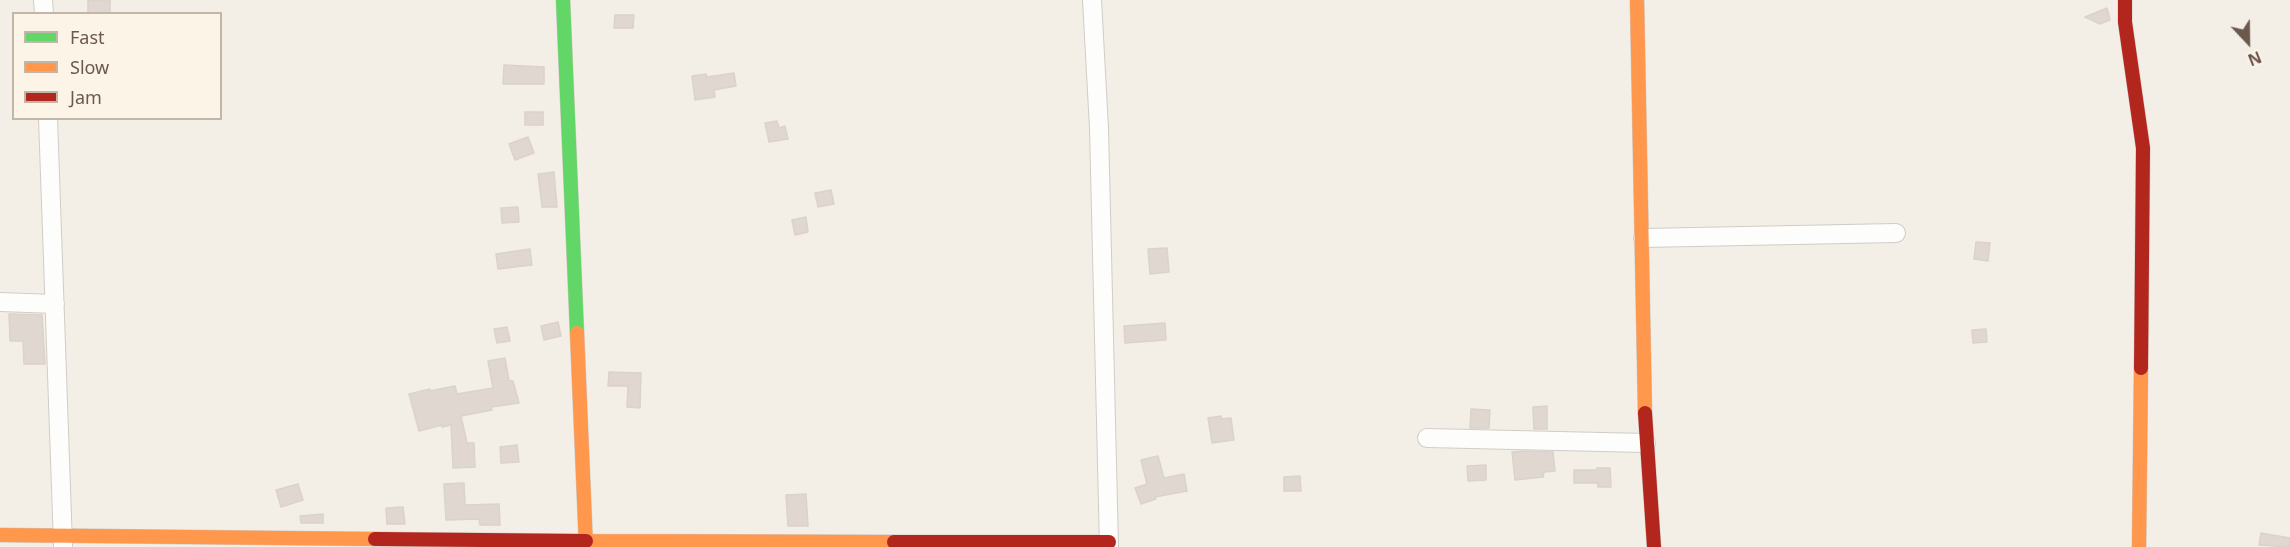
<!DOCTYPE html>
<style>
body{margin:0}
#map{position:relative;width:2290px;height:547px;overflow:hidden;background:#f3efe7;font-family:"Noto Sans",sans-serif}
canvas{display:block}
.legend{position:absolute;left:12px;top:12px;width:210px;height:108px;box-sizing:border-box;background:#fcf4e7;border:2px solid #c2b6a9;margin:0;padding:8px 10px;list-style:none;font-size:18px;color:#6c584c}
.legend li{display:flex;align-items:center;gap:12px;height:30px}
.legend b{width:30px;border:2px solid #c2b6a9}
.north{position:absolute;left:2218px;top:12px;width:60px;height:60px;-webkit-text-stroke:4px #fcf4e7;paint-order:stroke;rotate:158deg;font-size:16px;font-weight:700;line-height:24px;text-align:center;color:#6c584c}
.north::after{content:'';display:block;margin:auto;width:21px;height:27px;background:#6c584c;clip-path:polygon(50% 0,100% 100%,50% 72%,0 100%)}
</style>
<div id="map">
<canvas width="2290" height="547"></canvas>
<ul class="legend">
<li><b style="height:8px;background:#63d668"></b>Fast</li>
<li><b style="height:8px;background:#ff974d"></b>Slow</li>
<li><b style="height:8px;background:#b3261e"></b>Jam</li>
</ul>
<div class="north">N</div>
</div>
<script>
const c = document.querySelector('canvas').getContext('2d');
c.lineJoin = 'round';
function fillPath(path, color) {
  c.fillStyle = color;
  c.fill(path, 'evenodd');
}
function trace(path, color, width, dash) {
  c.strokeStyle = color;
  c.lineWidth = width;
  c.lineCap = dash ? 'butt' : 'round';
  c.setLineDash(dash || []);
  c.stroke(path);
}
const building = new Path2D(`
 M 88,0 L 110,0 L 110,14 L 88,14 Z
 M 2107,8 L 2110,20 L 2100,24 L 2085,17 Z
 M 615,15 L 634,15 L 633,28 L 614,28 Z
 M 504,65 L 544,67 L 544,84 L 503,84 Z
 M 734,73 L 736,86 L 714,90 L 715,97 L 695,100 L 692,76 L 706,74 L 707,77 Z
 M 525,112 L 543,112 L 543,125 L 525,125 Z
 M 777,121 L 779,128 L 785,126 L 788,139 L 769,142 L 765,123 Z
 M 528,137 L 534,153 L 515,160 L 509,144 Z
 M 554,172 L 557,207 L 542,207 L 538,174 Z
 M 831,190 L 834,204 L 818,207 L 815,193 Z
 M 518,207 L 519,222 L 502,223 L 501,208 Z
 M 806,217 L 808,232 L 795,235 L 792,220 Z
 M 1976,242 L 1990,243 L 1988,261 L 1974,259 Z
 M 1167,248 L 1169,272 L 1150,274 L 1148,249 Z
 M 530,249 L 532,265 L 498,269 L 496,254 Z
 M 9,314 L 42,315 L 45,364 L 24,364 L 23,341 L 10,341 Z
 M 558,322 L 561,336 L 544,340 L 541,326 Z
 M 1165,323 L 1166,340 L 1125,343 L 1124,326 Z
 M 507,327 L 510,341 L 497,343 L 494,329 Z
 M 1986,329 L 1987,342 L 1973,343 L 1972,330 Z
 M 505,358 L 509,381 L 513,381 L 519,403 L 491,407 L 492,410 L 461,416 L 467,443 L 474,443 L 475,467 L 453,468 L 451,425 L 442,427 L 442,425 L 419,431 L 409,394 L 430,389 L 430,391 L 455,386 L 457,394 L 493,388 L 488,361 Z
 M 609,372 L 641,373 L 640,408 L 627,407 L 628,386 L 608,386 Z
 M 1547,406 L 1547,429 L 1534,429 L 1533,407 Z
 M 1471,409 L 1490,410 L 1489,428 L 1470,428 Z
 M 1221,416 L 1221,419 L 1231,418 L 1234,440 L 1212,443 L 1208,418 Z
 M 517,445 L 519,462 L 501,463 L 500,447 Z
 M 1524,451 L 1553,452 L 1555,471 L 1544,472 L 1543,477 L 1515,480 L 1512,452 Z
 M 1158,456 L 1164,478 L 1184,474 L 1187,491 L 1155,497 L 1156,499 L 1141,504 L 1135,488 L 1147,484 L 1141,460 Z
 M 1486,465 L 1486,480 L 1468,481 L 1467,466 Z
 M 1597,468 L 1610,468 L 1611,487 L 1598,487 L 1598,483 L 1574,483 L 1574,470 L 1597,470 Z
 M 1300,476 L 1301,491 L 1284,491 L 1284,477 Z
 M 464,483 L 465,505 L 499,504 L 500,525 L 480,525 L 479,519 L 446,520 L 444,484 Z
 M 298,484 L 303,500 L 281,507 L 276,490 Z
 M 806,494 L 808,526 L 788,526 L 786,495 Z
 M 403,507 L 405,524 L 387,524 L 386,508 Z
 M 323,514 L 323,523 L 301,523 L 300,516 Z
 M 2261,533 L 2290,538 L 2290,547 L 2259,545 Z`);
const street = new Path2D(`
 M 43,0 L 44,14
 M 1092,0 L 1099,128 L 1109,547
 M 48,118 L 63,545
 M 1643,238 L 1896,233
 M 0,302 L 55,304
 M 1427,438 L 1646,443`);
const fast = new Path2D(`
 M 563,0 L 577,333`);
const slow = new Path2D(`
 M 1637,0 L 1645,413
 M 577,333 L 586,547
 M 0,535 L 375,539
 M 586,541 L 894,542
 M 2139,547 L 2141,368`);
const jam = new Path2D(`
 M 2125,0 L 2125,22 L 2143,148 L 2141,368
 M 1645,413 L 1654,547
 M 375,539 L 586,541
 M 894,542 L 1109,542`);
fillPath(building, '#dfd7d0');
trace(building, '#dbd2ca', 1.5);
trace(street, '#d2ccc6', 20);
trace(fast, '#d2cbc4', 15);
trace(slow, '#d2cbc4', 15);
trace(jam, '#d2cbc4', 15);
trace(street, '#fdfdfb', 18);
trace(fast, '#63d668', 14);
trace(slow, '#ff974d', 14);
trace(jam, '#b3261e', 14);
</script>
